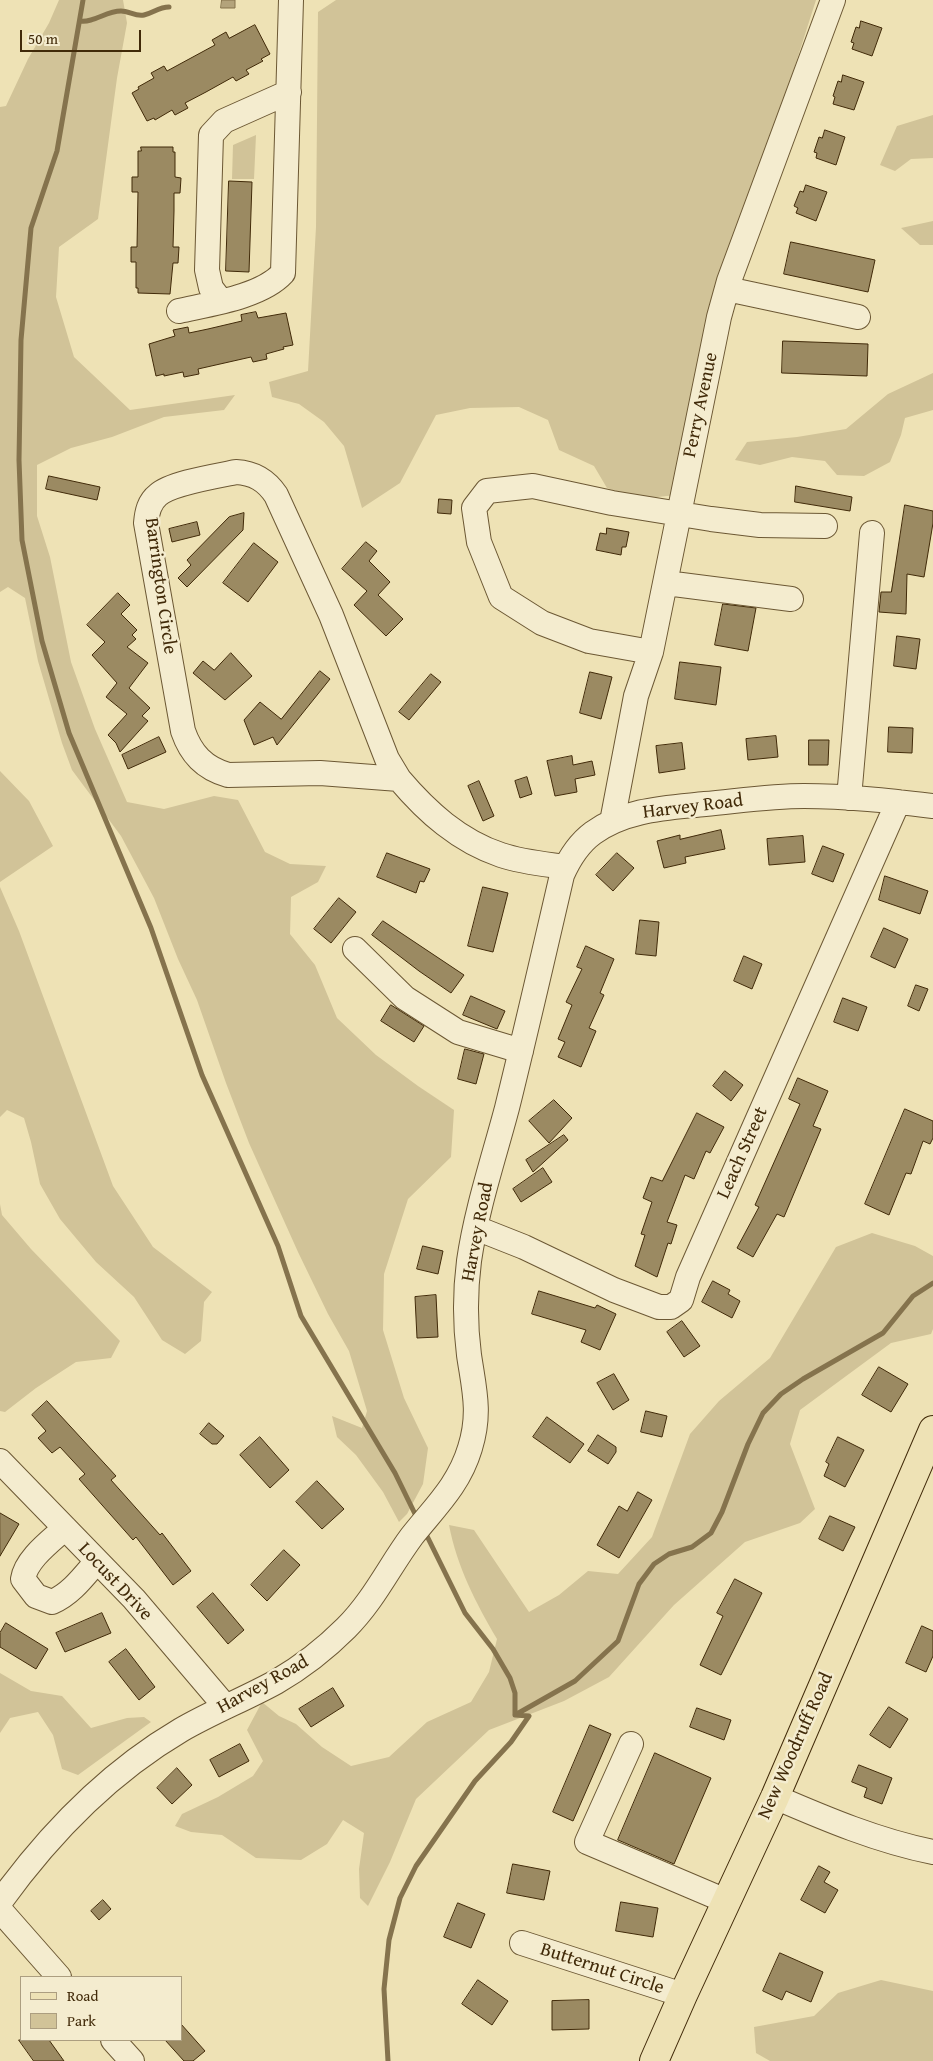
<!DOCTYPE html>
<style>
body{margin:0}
#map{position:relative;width:933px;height:2061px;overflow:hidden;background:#eee2b5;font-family:"Gentium Book Plus",serif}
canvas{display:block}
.legend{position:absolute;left:20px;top:1976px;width:162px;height:65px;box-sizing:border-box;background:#f4eccf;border:1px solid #ac9e80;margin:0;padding:6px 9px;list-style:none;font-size:15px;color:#412a09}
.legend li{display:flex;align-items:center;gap:10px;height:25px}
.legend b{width:25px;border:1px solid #ac9e80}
.scale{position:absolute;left:20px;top:30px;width:121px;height:22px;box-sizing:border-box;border:2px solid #412a09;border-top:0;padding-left:6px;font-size:15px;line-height:18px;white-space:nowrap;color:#412a09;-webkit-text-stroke:4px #f4eccf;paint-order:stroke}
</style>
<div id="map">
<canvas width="933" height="2061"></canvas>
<ul class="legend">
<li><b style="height:6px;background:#eee2b5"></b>Road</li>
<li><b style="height:14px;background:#d1c398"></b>Park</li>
</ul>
<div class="scale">50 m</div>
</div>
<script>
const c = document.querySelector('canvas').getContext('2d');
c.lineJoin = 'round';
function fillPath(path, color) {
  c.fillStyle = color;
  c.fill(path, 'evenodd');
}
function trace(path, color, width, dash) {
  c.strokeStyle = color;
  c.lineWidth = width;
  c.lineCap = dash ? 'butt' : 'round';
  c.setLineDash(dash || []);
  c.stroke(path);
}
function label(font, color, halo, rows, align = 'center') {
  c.font = font + ' "Gentium Book Plus",serif';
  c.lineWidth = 5;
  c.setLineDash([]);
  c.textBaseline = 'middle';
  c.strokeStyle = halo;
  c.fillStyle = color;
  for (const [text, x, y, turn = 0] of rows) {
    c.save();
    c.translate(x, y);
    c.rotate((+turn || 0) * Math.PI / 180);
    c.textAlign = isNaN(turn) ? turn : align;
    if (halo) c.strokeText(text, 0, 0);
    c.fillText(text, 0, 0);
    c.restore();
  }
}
const green = new Path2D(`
 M 59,0 L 123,0 L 127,23 L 117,78 L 98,219 L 59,247 L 56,297 L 74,357 L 130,410 L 235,395 L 224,410 L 164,417 L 112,437 L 71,448 L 37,465 L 37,516 L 50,557 L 71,662 L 95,729 L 127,802 L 164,809 L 214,796 L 238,800 L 265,852 L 290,864 L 326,866 L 318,882 L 291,897 L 290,934 L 315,965 L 337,1018 L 376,1055 L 418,1086 L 454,1110 L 451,1157 L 408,1199 L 384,1274 L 383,1330 L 404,1398 L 428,1448 L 423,1484 L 407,1514 L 399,1522 L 383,1492 L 356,1455 L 337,1437 L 332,1416 L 362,1428 L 367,1411 L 349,1351 L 328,1314 L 298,1252 L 249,1143 L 226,1083 L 197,1000 L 178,959 L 154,898 L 121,836 L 72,770 L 62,743 L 38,661 L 25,598 L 8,587 L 0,592 L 0,107 L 6,106 L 28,59 L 49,23 Z
 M 336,0 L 816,0 L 697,372 L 676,495 L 640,499 L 607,488 L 594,466 L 559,450 L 548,420 L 519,407 L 470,408 L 436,415 L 400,483 L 362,508 L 344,446 L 324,422 L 299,404 L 272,397 L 269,382 L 308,371 L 316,227 L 318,12 Z
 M 933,115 L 933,158 L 911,159 L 895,171 L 880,165 L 897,126 Z
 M 256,135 L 254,179 L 232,179 L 233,145 Z
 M 933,221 L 933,245 L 920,245 L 901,228 Z
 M 933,373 L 933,410 L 905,418 L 901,435 L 890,462 L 864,476 L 837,475 L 825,461 L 792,457 L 760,465 L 735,460 L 747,442 L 797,437 L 846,429 L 888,394 Z
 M 0,771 L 29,801 L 53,846 L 0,882 Z
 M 0,887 L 19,931 L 113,1186 L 153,1247 L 212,1292 L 204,1302 L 201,1341 L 185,1354 L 162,1340 L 134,1297 L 96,1262 L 60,1219 L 40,1184 L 31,1142 L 24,1118 L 7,1110 L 0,1117 Z
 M 0,1204 L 2,1215 L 31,1249 L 120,1341 L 111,1358 L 76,1362 L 36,1388 L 5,1412 L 0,1411 Z
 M 872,1233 L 915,1246 L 933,1256 L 933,1329 L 931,1334 L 891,1343 L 800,1410 L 790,1444 L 815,1509 L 800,1523 L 745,1542 L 674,1605 L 609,1677 L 564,1701 L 489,1730 L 416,1799 L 390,1862 L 368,1906 L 360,1898 L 359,1869 L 364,1833 L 343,1820 L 327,1844 L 301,1860 L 256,1858 L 222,1835 L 191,1832 L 175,1826 L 182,1814 L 218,1797 L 253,1776 L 263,1761 L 247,1730 L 262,1702 L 279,1716 L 296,1724 L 322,1747 L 351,1766 L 389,1757 L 427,1722 L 471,1702 L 489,1672 L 497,1639 C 476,1603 457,1567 449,1525 L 474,1530 L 529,1612 L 559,1595 L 588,1571 L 618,1574 L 652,1537 L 690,1434 L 719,1401 L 770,1358 L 836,1247 Z
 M 0,1673 L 31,1691 L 62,1696 L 91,1728 L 127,1718 L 144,1717 L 151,1722 L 78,1775 L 62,1769 L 53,1735 L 38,1712 L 10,1718 L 0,1733 Z
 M 881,1980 L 933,1991 L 933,2061 L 770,2061 L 756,2053 L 754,2027 L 814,2016 L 838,1993 Z`);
const water = new Path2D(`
 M 222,0 L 235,0 L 235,8 L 221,8 Z`);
const stream = new Path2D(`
 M 83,0 L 57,151 L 31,228 L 21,340 L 19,460 L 22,540 L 42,641 L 69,733 L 151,928 L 202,1075 L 278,1246 L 301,1316 L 395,1473 L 417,1518
 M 80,21 C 94,23 106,11 121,11 C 129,11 136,17 144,15 C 153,13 159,7 169,7
 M 425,1532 L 465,1613 L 493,1649 L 510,1678 L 515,1693 L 515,1715
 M 515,1715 L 575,1681 L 618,1641 L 639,1584 L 654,1564 L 669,1554 L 692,1547 L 711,1533 L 722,1512 L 748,1444 L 763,1413 L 781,1394 L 803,1379 L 883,1333 L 913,1296 L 933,1283
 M 388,2061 L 384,1989 L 389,1940 L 400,1898 L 416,1866 L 475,1781 L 511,1742 L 529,1716 L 515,1715`);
const building = new Path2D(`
 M 861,21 L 882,28 L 872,56 L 852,49 L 854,43 L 851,42 L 856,27 L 859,28 Z
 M 255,25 L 270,54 L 261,59 L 263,61 L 246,70 L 249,74 L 236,81 L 233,77 L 206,92 L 185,103 L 188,108 L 175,115 L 172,110 L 155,120 L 154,118 L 147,121 L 132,93 L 139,89 L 138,87 L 154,78 L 151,73 L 164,66 L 167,71 L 215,45 L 212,40 L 226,32 L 229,38 Z
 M 843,75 L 864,82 L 854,110 L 833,104 L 835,97 L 833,96 L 838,81 L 841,82 Z
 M 825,130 L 845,137 L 836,165 L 816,158 L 817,153 L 814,152 L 819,137 L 822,138 Z
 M 141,147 L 173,147 L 173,152 L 175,152 L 175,177 L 181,178 L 180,193 L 174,193 L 174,211 L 173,247 L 179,247 L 178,263 L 173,263 L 170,294 L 138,293 L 138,288 L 136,288 L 136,262 L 131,262 L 131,247 L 137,247 L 138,192 L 132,192 L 132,177 L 138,177 L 138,151 L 141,151 Z
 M 229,181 L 252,182 L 249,272 L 226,271 Z
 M 806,185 L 827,192 L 816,221 L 796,213 L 798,208 L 794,206 L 800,191 L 803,192 Z
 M 791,242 L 875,260 L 868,292 L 784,274 Z
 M 256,312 L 258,318 L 286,313 L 293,345 L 283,347 L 284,349 L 266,354 L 267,359 L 253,362 L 251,357 L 198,369 L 199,374 L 184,377 L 183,372 L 164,376 L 164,374 L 156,376 L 149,344 L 175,336 L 173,330 L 188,327 L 189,333 L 208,329 L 242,321 L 241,315 Z
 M 783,341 L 868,344 L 867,376 L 782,373 Z
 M 49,476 L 100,487 L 97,500 L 46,489 Z
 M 796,486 L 852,497 L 850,511 L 795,502 Z
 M 439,499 L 452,500 L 451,514 L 438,513 Z
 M 905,505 L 933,511 L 933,523 L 924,577 L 907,574 L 906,614 L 879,612 L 881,592 L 891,592 Z
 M 244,513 L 243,530 L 187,587 L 178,578 L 191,565 L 187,560 L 229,517 Z
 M 197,522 L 200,535 L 172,542 L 169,529 Z
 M 607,528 L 629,532 L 626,547 L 622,547 L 621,555 L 596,550 L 600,533 L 606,534 Z
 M 366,542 L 377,551 L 369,561 L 390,582 L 378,595 L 403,619 L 386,636 L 354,605 L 367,591 L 342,569 Z
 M 254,543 L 278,562 L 248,602 L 223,583 Z
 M 118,593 L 130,605 L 121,614 L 137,630 L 132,635 L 136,639 L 127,647 L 148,663 L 129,688 L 150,708 L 142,716 L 148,721 L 120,752 L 116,743 L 108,735 L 127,714 L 106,697 L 117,683 L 92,655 L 105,642 L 87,625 Z
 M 723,604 L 756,608 L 748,651 L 715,645 Z
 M 897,636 L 920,639 L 916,669 L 894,666 Z
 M 231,653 L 252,676 L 225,700 L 193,673 L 203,661 L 214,670 Z
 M 680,662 L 721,667 L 716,705 L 675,699 Z
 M 320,671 L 330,679 L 277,745 L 273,737 L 254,745 L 244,720 L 260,702 L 281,719 Z
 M 590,672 L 612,677 L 601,719 L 580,713 Z
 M 431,674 L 441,682 L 409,720 L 399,712 Z
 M 889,727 L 913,728 L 912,753 L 888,752 Z
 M 776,736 L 778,757 L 748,760 L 746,739 Z
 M 159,737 L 166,752 L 128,769 L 122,755 Z
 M 809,740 L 829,740 L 828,765 L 809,765 Z
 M 682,743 L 685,769 L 659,773 L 656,746 Z
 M 572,756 L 573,765 L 592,761 L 595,775 L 575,779 L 577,792 L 555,796 L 547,761 Z
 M 527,777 L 532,794 L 520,798 L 515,781 Z
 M 479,781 L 494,816 L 483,821 L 468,786 Z
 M 721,830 L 725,849 L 685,857 L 686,863 L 664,868 L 657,841 L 680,835 L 680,839 Z
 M 803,836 L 805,862 L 769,865 L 767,839 Z
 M 823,846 L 844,854 L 833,882 L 812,874 Z
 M 387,853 L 430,869 L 424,882 L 420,881 L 416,893 L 377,877 Z
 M 617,853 L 634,868 L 613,891 L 596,875 Z
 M 885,876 L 928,891 L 920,914 L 879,900 Z
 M 483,887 L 508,893 L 493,952 L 468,946 Z
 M 339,898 L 356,912 L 331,943 L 314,929 Z
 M 640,920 L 659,922 L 656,956 L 636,954 Z
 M 383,921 L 464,975 L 451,993 L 419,971 L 372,935 Z
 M 884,928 L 908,939 L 895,968 L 871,957 Z
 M 586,946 L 614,959 L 600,993 L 604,995 L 589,1028 L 596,1031 L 581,1067 L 558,1057 L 565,1042 L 558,1039 L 572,1005 L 566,1002 L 582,969 L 577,967 Z
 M 744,956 L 762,964 L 752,989 L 734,981 Z
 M 916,985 L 928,989 L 919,1011 L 908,1006 Z
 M 471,996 L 505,1011 L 497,1029 L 463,1015 Z
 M 843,998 L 867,1007 L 858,1031 L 834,1022 Z
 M 391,1005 L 424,1026 L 414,1042 L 381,1021 Z
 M 465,1049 L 484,1054 L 476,1084 L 458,1079 Z
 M 725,1071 L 743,1085 L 731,1101 L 713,1086 Z
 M 798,1078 L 828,1091 L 813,1126 L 821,1129 L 784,1217 L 777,1214 L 753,1257 L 737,1248 L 759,1207 L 755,1205 L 800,1104 L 789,1099 Z
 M 554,1100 L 572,1118 L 549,1143 L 529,1121 Z
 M 905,1109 L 933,1121 L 933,1138 L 930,1144 L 923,1141 L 911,1174 L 906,1173 L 889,1215 L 865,1204 Z
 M 697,1113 L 724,1127 L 710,1153 L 706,1151 L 694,1179 L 685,1175 L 667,1222 L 677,1225 L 671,1244 L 668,1243 L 657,1277 L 635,1266 L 645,1235 L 641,1234 L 652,1202 L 643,1198 L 651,1177 L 662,1181 Z
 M 564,1135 L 568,1140 L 533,1172 L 526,1160 Z
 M 543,1168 L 552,1182 L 521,1202 L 513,1189 Z
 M 423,1246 L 443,1251 L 438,1274 L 417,1269 Z
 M 713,1281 L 730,1290 L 728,1294 L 740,1301 L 732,1318 L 702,1302 Z
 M 539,1291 L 595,1308 L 597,1305 L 616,1314 L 600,1350 L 581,1342 L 586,1330 L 532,1314 Z
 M 436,1295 L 438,1337 L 417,1338 L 415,1297 Z
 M 682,1321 L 700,1346 L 684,1357 L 667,1332 Z
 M 879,1367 L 908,1384 L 891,1412 L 862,1395 Z
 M 614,1374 L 629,1400 L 613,1410 L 597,1383 Z
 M 47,1401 L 116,1476 L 111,1480 L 160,1535 L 162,1533 L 191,1571 L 173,1585 L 136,1537 L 133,1540 L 79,1479 L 85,1474 L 60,1447 L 52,1453 L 38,1438 L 46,1431 L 32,1415 Z
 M 646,1411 L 667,1416 L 662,1437 L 641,1432 Z
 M 547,1417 L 584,1444 L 570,1463 L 533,1437 Z
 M 209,1423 L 224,1436 L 217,1444 L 212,1444 L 200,1434 Z
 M 598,1435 L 616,1447 L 616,1452 L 608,1464 L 588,1451 Z
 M 260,1437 L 289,1470 L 270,1488 L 240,1455 Z
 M 838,1437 L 864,1450 L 845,1487 L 824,1476 L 829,1464 L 826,1462 Z
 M 317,1481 L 344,1509 L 322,1529 L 296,1502 Z
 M 638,1492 L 652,1500 L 619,1558 L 597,1545 L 619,1506 L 627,1511 Z
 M 0,1513 L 19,1524 L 0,1556 Z
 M 830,1516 L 855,1527 L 843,1551 L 819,1539 Z
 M 284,1550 L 300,1565 L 267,1601 L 251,1585 Z
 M 735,1579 L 762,1593 L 721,1675 L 700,1665 L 723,1616 L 717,1613 Z
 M 213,1593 L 244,1630 L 228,1644 L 197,1607 Z
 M 102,1613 L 111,1633 L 65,1652 L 56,1633 Z
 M 6,1623 L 48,1649 L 36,1669 L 0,1647 L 0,1633 Z
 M 922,1626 L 933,1631 L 933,1656 L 926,1672 L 906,1663 Z
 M 126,1649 L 155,1687 L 139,1700 L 109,1662 Z
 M 333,1688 L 344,1706 L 311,1727 L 299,1709 Z
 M 889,1707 L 908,1719 L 890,1748 L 870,1735 Z
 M 697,1708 L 731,1720 L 724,1740 L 690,1727 Z
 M 590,1725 L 611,1734 L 573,1821 L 553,1812 Z
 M 240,1744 L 249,1761 L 219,1777 L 210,1760 Z
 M 655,1753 L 711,1778 L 674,1864 L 618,1840 Z
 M 859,1765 L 892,1778 L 882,1804 L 864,1797 L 867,1788 L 852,1782 Z
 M 177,1768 L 192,1785 L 172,1804 L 157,1788 Z
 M 513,1864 L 550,1871 L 544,1900 L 507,1893 Z
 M 819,1866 L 830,1872 L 824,1882 L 838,1890 L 825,1913 L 801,1900 Z
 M 103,1900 L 111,1909 L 99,1920 L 91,1911 Z
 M 621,1902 L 658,1908 L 653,1937 L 616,1931 Z
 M 458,1903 L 485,1914 L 471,1948 L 444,1937 Z
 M 780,1953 L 823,1972 L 811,2002 L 786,1991 L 782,2000 L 763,1991 Z
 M 478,1980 L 508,2001 L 492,2025 L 462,2004 Z
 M 589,2000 L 589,2029 L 552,2030 L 552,2001 Z
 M 181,2024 L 205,2051 L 193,2061 L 184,2061 L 165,2040 L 181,2040 Z
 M 19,2040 L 49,2040 L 64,2061 L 34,2061 Z`);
const minor = new Path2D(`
 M 727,289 L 858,317
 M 221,301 L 211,288 L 207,270 L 211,135 L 224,121 L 289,92
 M 179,311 C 210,304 261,297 283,273 L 291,0
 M 236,472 C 254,473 266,480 276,495 L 331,615 L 387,759 L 399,779 L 320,773 L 228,775 C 204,768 191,754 183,731 L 146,523 C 147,512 149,502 158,495 C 171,483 217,476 236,472 Z
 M 666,583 L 791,599
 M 651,652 L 589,641 L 542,623 L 501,597 L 479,542 L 474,508 L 487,491 L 533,486 L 612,503 L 711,519 L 760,525 L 825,526
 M 399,779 C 427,812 459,841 501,855 C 522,862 544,864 565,867
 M 849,798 L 872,533
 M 612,822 L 636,696 L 651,652 L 719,317 L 729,281 L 833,0
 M 355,949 L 405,998 L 458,1032 L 521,1051
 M 476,1228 L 524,1247 L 614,1290 L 659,1307 L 671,1307 L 681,1300 L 688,1277 L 898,802
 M 0,1461 L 134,1599 L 225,1706
 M 65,1528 C 51,1541 26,1559 23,1579 L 36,1596 L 52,1602 C 71,1594 84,1576 97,1561
 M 631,1744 L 587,1842 L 726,1901
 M 775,1797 C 826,1819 878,1841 933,1852
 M 0,1902 C 49,1834 108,1773 181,1730 C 212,1712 245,1699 276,1682 C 302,1667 325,1649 346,1628 C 374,1600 389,1567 412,1536 C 435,1507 459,1485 470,1448 C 481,1413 474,1389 469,1355 C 465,1324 465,1292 469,1261 C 476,1211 494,1157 507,1108 C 526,1031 544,953 562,875 C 569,859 578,844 593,833 C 626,809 667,808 705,804 C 738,801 771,796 804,796 C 847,796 890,801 933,806
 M 0,1910 L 59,1977
 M 522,1943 L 683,1995
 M 113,2040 L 132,2061`);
const major = new Path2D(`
 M 654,2061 L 683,1995 L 775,1797 L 933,1430`);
const streetNames = [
 ["Perry Avenue",701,405,-78],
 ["Barrington Circle",160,586,82],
 ["Harvey Road",693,807,-7],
 ["Leach Street",743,1153,-66],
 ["Harvey Road",478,1232,-79],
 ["Locust Drive",115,1582,47],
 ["Harvey Road",263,1685,-29],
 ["New Woodruff Road",796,1746,-66],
 ["Butternut Circle",602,1969,18]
];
fillPath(green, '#d1c398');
fillPath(water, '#b3a37b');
trace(water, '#85734d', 1);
trace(stream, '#85734d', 5);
fillPath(building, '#9b8a62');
trace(building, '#412a09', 1);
trace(minor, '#6c5834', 26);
trace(major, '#412a09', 30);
trace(minor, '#f4eccf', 24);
trace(major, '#eee2b5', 28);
label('19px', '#412a09', '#f4eccf', streetNames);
</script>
